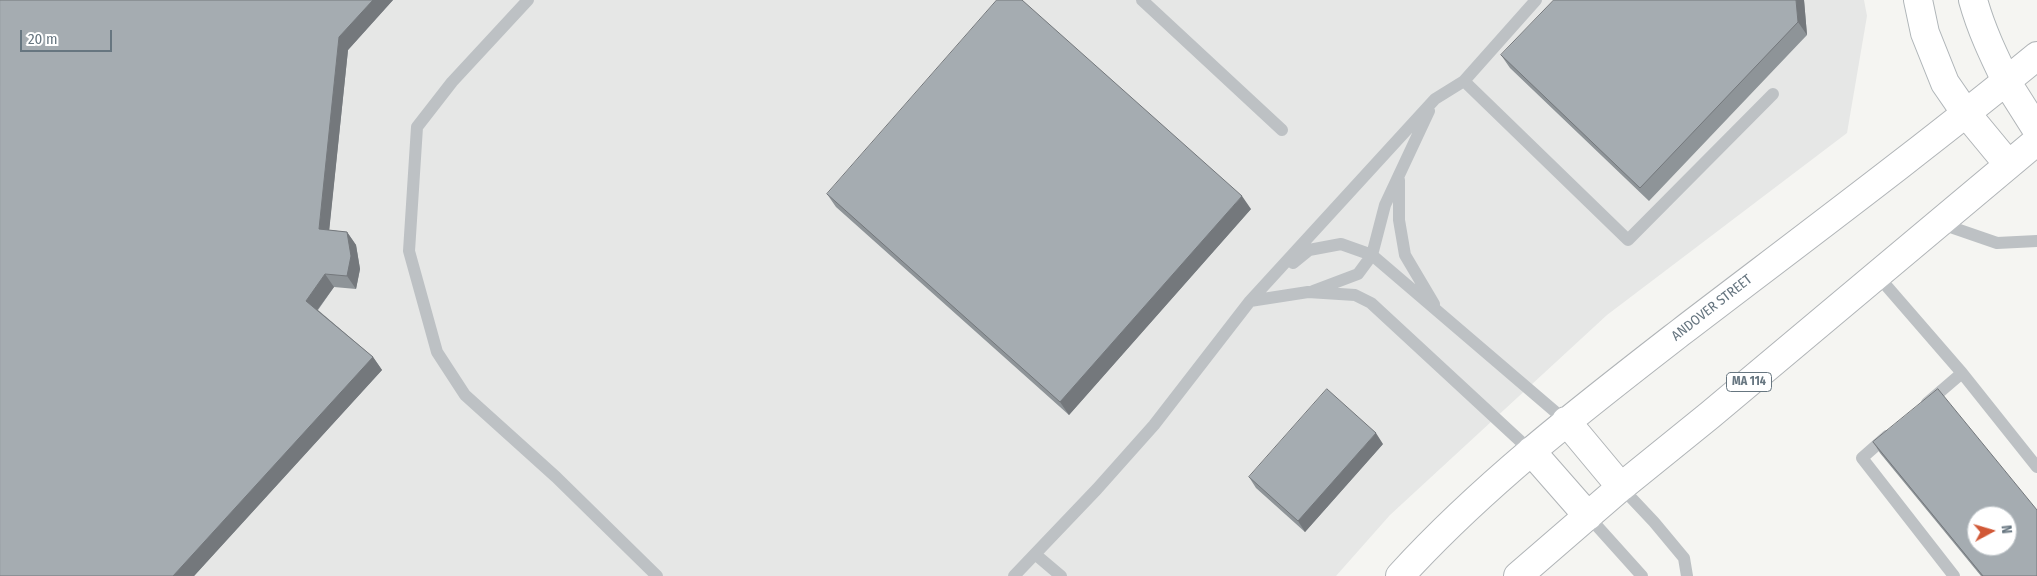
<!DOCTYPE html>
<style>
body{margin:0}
#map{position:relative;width:2037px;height:576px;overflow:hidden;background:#f5f5f2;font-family:"Fira Sans Condensed",sans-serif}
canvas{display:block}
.north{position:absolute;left:1967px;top:506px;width:50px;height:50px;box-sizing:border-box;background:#fff;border:1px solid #c2c8cc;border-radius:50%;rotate:84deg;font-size:14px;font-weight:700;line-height:20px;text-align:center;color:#677680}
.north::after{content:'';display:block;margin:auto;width:18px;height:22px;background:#d15836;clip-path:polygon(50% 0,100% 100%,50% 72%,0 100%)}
.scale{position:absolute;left:20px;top:30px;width:92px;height:22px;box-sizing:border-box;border:2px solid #677680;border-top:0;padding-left:6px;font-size:15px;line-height:18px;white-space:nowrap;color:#677680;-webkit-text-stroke:4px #fff;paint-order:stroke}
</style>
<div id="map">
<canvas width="2037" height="576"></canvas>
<div class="north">N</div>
<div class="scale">20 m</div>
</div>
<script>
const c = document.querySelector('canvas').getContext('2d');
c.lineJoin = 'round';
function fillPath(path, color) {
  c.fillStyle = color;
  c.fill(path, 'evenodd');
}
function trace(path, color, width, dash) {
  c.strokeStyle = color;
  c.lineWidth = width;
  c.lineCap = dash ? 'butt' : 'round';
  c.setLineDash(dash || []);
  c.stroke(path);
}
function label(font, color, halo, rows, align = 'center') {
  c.font = font + ' "Fira Sans Condensed",sans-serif';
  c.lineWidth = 5;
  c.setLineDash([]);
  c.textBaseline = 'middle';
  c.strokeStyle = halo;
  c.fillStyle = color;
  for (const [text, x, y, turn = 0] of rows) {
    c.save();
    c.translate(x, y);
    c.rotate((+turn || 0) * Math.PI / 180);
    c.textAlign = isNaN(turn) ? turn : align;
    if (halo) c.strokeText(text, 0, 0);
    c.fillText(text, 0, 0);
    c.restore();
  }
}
const built = new Path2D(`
 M 0,0 L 1864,0 L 1867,16 L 1847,133 L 1607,315 L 1390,515 L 1336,576 L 0,576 Z`);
const lane = new Path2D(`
 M 528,0 L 452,82 L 417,127 L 409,251 L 437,352 L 465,395 L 556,477 L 657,576
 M 1142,0 L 1282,130
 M 1464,81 L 1628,240 L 1773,94
 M 1399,180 L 1399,220 L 1405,255 L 1434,304
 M 1939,223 L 1997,243 L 2037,241
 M 1293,263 L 1309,250 L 1341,244 L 1372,255 L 1566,421
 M 1877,275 L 1962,373 L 2037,467
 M 1313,291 L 1358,274 L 1372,255 L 1385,205 L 1429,111
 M 1250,301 L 1308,292 L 1355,295 L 1371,303 L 1531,451
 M 1927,403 L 1962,373
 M 1887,436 L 1862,458 L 1954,576
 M 1621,487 L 1654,522 L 1684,558 L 1687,576
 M 1588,516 L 1642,576
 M 1035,554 L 1061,576
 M 1014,576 L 1097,489 L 1154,425 L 1250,301 L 1435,99 L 1464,81 L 1536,0`);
const secondary = new Path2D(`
 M 1918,0 L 1925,33 L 1945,83 L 1965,112
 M 1973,0 C 1981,29 1993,54 2006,81`);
const highway = new Path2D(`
 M 2006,81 L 2037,130
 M 1965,112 L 2008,164
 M 1566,421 L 1621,487
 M 1531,451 L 1588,516
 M 1400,576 C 1484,484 1583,408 1681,332 C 1800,241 1921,151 2037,56
 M 1518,576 L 1621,487 L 1710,415 L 2037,141`);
const wall = new Path2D(`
 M 0,0 L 393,0 L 348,50 L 329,230 L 347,232 L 356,245 L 360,269 L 356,289 L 334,287 L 318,310 L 373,357 L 382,370 L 194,576 L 0,576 Z
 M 1804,0 L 1807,35 L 1649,201 L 1510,68 L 1501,55 Z
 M 827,194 L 1251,209 L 1069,415 L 836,207 Z
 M 1873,442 L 2037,576 L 1981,576 L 1880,453 Z
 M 1383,444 L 1305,532 L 1256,488 L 1249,477 Z`);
const shadedWall = new Path2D(`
 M 373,0 L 393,0 L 348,50 L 328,242 L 319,229 L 339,37 Z
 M 1796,0 L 1804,0 L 1807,35 L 1798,22 Z
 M 1242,196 L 1251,209 L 1069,415 L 1060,402 Z
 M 347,232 L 356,245 L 360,269 L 356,289 L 347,276 Z
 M 325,274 L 334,287 L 315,313 L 306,301 Z
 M 373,357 L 382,370 L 194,576 L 173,576 Z
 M 1376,433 L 1383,444 L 1305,532 L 1298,521 Z`);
const building = new Path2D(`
 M 0,0 L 373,0 L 339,37 L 319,229 L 347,232 L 351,256 L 347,276 L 325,274 L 306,301 L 373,357 L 173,576 L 0,576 Z
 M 997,0 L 1022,0 L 1242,196 L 1060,402 L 827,194 Z
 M 1554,0 L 1796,0 L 1798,22 L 1640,188 L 1501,55 Z
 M 1327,389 L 1376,433 L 1298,521 L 1249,477 Z
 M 1938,389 L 2037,510 L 2037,576 L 1983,576 L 1873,442 ZM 1977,516 L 2007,516 L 2007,546 L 1977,546 Z`);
const shields = [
 [1749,382,45]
];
const shieldNames = [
 ["MA 114",1749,382]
];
const streetNames = [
 ["ANDOVER STREET",1712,308,-38]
];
fillPath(built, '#e6e7e6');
trace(secondary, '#afb5b8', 30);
trace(highway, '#b0b4b7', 30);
trace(lane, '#bdc1c4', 12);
trace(secondary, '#fff', 28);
trace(highway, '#fff', 28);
fillPath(wall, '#8e9498');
fillPath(shadedWall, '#74787c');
fillPath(building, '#a5acb1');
trace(building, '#74787c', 1);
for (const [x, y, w] of shields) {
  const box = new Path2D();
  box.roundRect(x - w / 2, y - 9.5, w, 19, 4);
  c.fillStyle = '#fff';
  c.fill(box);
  trace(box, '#677680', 1);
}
label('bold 12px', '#677680', null, shieldNames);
label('14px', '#677680', '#fff', streetNames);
</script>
